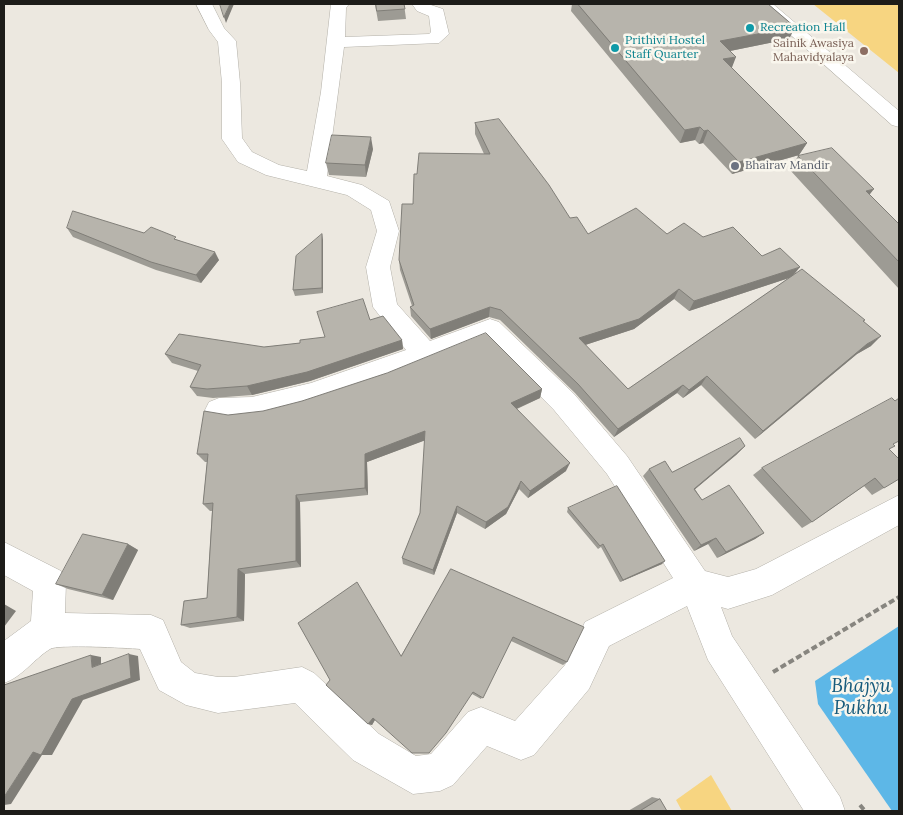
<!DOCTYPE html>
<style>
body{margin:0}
#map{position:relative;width:903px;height:815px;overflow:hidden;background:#ece8e0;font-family:Lora,serif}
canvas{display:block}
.frame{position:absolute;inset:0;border:5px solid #1d1c19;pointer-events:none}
</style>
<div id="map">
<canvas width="903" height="815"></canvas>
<div class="frame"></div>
</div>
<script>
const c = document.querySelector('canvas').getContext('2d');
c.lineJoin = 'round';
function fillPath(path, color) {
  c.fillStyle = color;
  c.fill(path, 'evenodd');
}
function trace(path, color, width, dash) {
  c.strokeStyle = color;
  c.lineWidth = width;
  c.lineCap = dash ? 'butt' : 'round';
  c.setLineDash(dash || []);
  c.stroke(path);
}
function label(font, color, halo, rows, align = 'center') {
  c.font = font + ' Lora,serif';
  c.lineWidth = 5;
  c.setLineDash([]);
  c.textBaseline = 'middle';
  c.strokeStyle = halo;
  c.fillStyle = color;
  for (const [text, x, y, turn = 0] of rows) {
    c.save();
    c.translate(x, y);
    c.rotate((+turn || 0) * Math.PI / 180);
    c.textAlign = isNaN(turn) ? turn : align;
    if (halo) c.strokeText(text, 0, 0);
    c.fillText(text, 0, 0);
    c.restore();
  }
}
const green = new Path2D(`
 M 813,4 L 899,4 L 899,73 Z
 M 711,775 L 732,811 L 682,811 L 676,800 Z`);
const water = new Path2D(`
 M 899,626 L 899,811 L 892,811 L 818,704 L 815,681 Z`);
const path = new Path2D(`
 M 773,672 L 899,597
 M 860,805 L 865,811`);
const minor = new Path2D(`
 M 196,4 L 212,4 L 224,28 L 236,41 L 240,83 L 242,138 L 252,152 L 279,165 L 307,171 L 321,92 L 331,4 L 349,4 L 346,8 L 345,37 L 429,34 L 431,32 L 429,16 L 417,11 L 412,4 L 428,4 L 443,9 L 449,34 L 439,43 L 344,47 L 327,176 L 362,185 L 389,201 L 399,231 L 390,267 L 397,304 L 430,341 L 490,319 L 499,322 L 574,394 L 627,456 L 705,571 L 728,577 L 756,569 L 899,495 L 899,525 L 772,595 L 728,609 L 721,607 L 732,636 L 840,797 L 845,811 L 804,811 L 708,660 L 687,606 L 609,646 L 589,689 L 534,755 L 521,760 L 487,746 L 453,785 L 440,791 L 413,794 L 353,760 L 295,703 L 218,713 L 186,705 L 159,690 L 140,649 C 126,648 58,644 50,649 C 34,659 22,677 4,683 L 4,641 L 31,621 L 33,591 L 4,575 L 4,542 L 61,571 L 66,582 L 65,613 L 151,615 L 163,620 L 181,662 L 195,673 L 218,677 L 234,677 L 302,667 L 314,673 L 379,734 L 416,756 L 431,754 L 468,712 L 481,707 L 515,721 L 565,665 L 585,622 L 673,578 L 607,474 L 554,410 L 486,341 C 430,363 263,438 209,418 L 205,410 L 209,402 L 219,398 L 252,397 L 311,383 L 406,350 L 373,307 L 366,267 L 377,231 L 371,210 L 347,195 L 266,175 L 238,162 L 222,139 L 222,83 L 218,42 L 209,30 Z`);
const major = new Path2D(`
 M 756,4 L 773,4 L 899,111 L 899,127 L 892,125 Z`);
const wall = new Path2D(`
 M 375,4 L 404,4 L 406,19 L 378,21 Z
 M 572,4 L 768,4 L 795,27 L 789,39 L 730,51 L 732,68 L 807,143 L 799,155 L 732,174 L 703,143 L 699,144 L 695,140 L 680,143 L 571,11 Z
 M 475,123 L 570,218 L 588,234 L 667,234 L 703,237 L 762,256 L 793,275 L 864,321 L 871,346 L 857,354 L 755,439 L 701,385 L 683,398 L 677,393 L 614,437 L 575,393 L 500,320 L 489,317 L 431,339 L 411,316 L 410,307 L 412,306 L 400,270 L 399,260 L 413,204 L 417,174 L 484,154 L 475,134 ZM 789,278 L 628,389 L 585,345 L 634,329 L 674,299 L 689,311 Z
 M 373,149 L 366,177 L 329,175 L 326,163 Z
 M 798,156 L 870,195 L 899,224 L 899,289 L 790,170 Z
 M 67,228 L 144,233 L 178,240 L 219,260 L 201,283 L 156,270 L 73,237 Z
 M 323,240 L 323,293 L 295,296 L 293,290 Z
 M 370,320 L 402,340 L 403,349 L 310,381 L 252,395 L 213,398 L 197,396 L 190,387 L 198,371 L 172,363 L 165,354 L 264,347 L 300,343 L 325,337 Z
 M 542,389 L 540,398 L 517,409 L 566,471 L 528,498 L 519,489 L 506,514 L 485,529 L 457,513 L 434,575 L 403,564 L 402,558 L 420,513 L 425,440 L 367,462 L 368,495 L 300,502 L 301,567 L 245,574 L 244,621 L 190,628 L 181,625 L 207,598 L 212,511 L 210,511 L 203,504 L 207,462 L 205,462 L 197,454 L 228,415 Z
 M 894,445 L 889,449 L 884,488 L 872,495 L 864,486 L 812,522 L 802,528 L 753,475 L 762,468 Z
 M 745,446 L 736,455 L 695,489 L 702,500 L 764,533 L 755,539 L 717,558 L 708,544 L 694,551 L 643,476 L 649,469 L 672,472 Z
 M 568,508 L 662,564 L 620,582 L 601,547 L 598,549 L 567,512 Z
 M 128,544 L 138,550 L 113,600 L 68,589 L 56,584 Z
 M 451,569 L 567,662 L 563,665 L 511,641 L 481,699 L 472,694 L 375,720 L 372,725 L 368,724 L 401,656 Z
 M 652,797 L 660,799 L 667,811 L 628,811 Z`);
const shadedWall = new Path2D(`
 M 230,4 L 234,4 L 226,23 L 224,17 Z
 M 795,27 L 789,39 L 715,54 L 720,41 Z
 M 736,57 L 731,70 L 723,59 Z
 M 700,127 L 695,140 L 680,143 L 685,130 Z
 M 708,130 L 703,143 L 699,144 L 704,131 Z
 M 371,137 L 373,149 L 366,177 L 365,165 Z
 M 807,143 L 799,155 L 732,174 L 739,162 Z
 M 874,189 L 863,203 L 866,191 Z
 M 322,234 L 323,240 L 323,293 L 322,288 Z
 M 215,252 L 219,260 L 201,283 L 196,275 Z
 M 800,267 L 792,277 L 689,311 L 694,301 Z
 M 679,289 L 674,299 L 634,329 L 576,348 L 579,338 Z
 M 490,307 L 489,317 L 431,339 L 430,329 Z
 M 881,336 L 871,346 L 857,354 L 755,439 L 763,431 L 867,344 Z
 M 402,340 L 403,349 L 310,381 L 252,395 L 247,386 Z
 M 707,376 L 701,385 L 683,398 L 689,390 Z
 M 683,385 L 677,393 L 614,437 L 618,429 Z
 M 542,389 L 540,398 L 509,412 L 511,403 Z
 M 425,431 L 426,440 L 367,462 L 368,495 L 365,488 L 365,454 Z
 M 745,446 L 736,455 L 687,496 L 694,489 Z
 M 570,463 L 566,471 L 528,498 L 530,491 Z
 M 521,481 L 519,489 L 506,514 L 485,529 L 486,522 Z
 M 296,495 L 300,502 L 301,567 L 296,561 Z
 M 457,506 L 457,513 L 434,575 L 433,570 Z
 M 764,533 L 755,539 L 717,558 L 726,552 Z
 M 716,538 L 708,544 L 694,551 L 701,545 Z
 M 128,544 L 138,550 L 113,600 L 102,595 Z
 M 665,561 L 662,564 L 620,582 L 623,580 Z
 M 238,569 L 245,574 L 244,621 L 237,617 Z
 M 4,604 L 16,611 L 4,627 Z
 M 129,654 L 138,656 L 140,680 L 83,700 L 52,755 L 42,755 L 11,804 L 4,805 L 4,797 L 33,752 L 72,699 Z
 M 91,655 L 101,657 L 101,669 L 92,667 Z
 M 373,718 L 376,718 L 372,725 L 368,724 Z`);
const building = new Path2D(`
 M 220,4 L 230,4 L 224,17 Z
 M 376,4 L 404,4 L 405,9 L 377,11 Z
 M 578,4 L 768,4 L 795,27 L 720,41 L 736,57 L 723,59 L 807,143 L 739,162 L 708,130 L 704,131 L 700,127 L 685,130 Z
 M 499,119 L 549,185 L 570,218 L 577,217 L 588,234 L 636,208 L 667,234 L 684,223 L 703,237 L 733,227 L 762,256 L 780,248 L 800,267 L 694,301 L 679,289 L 639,319 L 579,338 L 628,389 L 802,269 L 865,320 L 863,321 L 881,336 L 867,344 L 763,431 L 707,376 L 689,390 L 683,385 L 618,429 L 578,384 L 501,310 L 490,307 L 430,329 L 410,307 L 414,305 L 399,260 L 402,204 L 413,204 L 414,174 L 417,174 L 419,153 L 490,154 L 475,123 Z
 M 332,135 L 371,137 L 365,165 L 326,163 Z
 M 832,148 L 874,189 L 866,191 L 899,224 L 899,262 L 798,156 Z
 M 73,211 L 144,233 L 151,227 L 176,237 L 174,239 L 215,252 L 196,275 L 151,262 L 67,228 Z
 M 322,234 L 322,288 L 293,290 L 296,256 Z
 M 363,299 L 370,320 L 383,316 L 402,340 L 307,372 L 247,386 L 207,389 L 190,387 L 201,365 L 165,354 L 179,334 L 264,347 L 300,343 L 300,340 L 325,337 L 317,312 Z
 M 486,333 L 542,389 L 511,403 L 570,463 L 530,491 L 521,481 L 508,507 L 486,522 L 457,506 L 433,570 L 402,558 L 420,513 L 425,431 L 365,454 L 365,488 L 296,495 L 296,561 L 238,569 L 237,617 L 181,625 L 184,601 L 207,598 L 213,503 L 203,504 L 208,454 L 197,454 L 204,411 L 228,415 L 263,411 L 302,401 L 387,373 Z
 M 892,398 L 895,401 L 899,398 L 899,441 L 893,444 L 895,446 L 889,449 L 899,459 L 899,479 L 884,488 L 875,478 L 812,522 L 762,468 Z
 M 740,438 L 745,446 L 694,489 L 702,500 L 729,485 L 764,533 L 726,552 L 716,538 L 701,545 L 649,469 L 665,461 L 672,472 Z
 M 617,486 L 665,561 L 623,580 L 603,544 L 600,546 L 568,508 Z
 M 83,534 L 128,544 L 102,595 L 56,584 Z
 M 451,569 L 584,627 L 567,662 L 513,637 L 483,698 L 473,692 L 446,733 L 429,753 L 412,753 L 373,718 L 368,724 L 326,685 L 330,680 L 298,623 L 357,582 L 401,656 Z
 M 129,654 L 131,678 L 72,699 L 41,755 L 33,752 L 4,797 L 4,685 L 91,655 L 92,667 Z
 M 660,799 L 667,811 L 640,811 Z`);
const markers = [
 [750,28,5,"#0f9aa8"],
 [615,48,5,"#0f9aa8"],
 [864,51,5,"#8d6e63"],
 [735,166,5,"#6b7280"]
];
const farCulturenames = [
 ["Recreation Hall",760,28],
 ["Prithivi Hostel",625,41],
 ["Staff Quarter",625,55]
];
const farEducationnames = [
 ["Sainik Awasiya",854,44],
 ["Mahavidyalaya",854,58]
];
const farWorshipnames = [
 ["Bhairav Mandir",745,166]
];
const nearWaternames = [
 ["Bhajyu",861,687],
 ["Pukhu",861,709]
];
fillPath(green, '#f7d581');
fillPath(water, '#5db7e7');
trace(minor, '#b3b0a8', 1);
trace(major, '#b3b0a8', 1);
trace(path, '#87857f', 4, [6, 3]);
fillPath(minor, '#fff');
fillPath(major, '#fff');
fillPath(wall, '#9d9b94');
fillPath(shadedWall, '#807e78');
fillPath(building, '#b7b4ac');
trace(building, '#807e78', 1);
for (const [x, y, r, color] of markers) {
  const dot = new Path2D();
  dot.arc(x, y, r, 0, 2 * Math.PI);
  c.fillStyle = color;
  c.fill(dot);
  trace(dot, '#f9f6ed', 2);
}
label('12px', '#0d838f', '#f9f6ed', farCulturenames, 'left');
label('12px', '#785e54', '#f9f6ed', farEducationnames, 'right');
label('12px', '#5b616d', '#f9f6ed', farWorshipnames, 'left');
label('italic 19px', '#175b7c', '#f9f6ed', nearWaternames);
</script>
